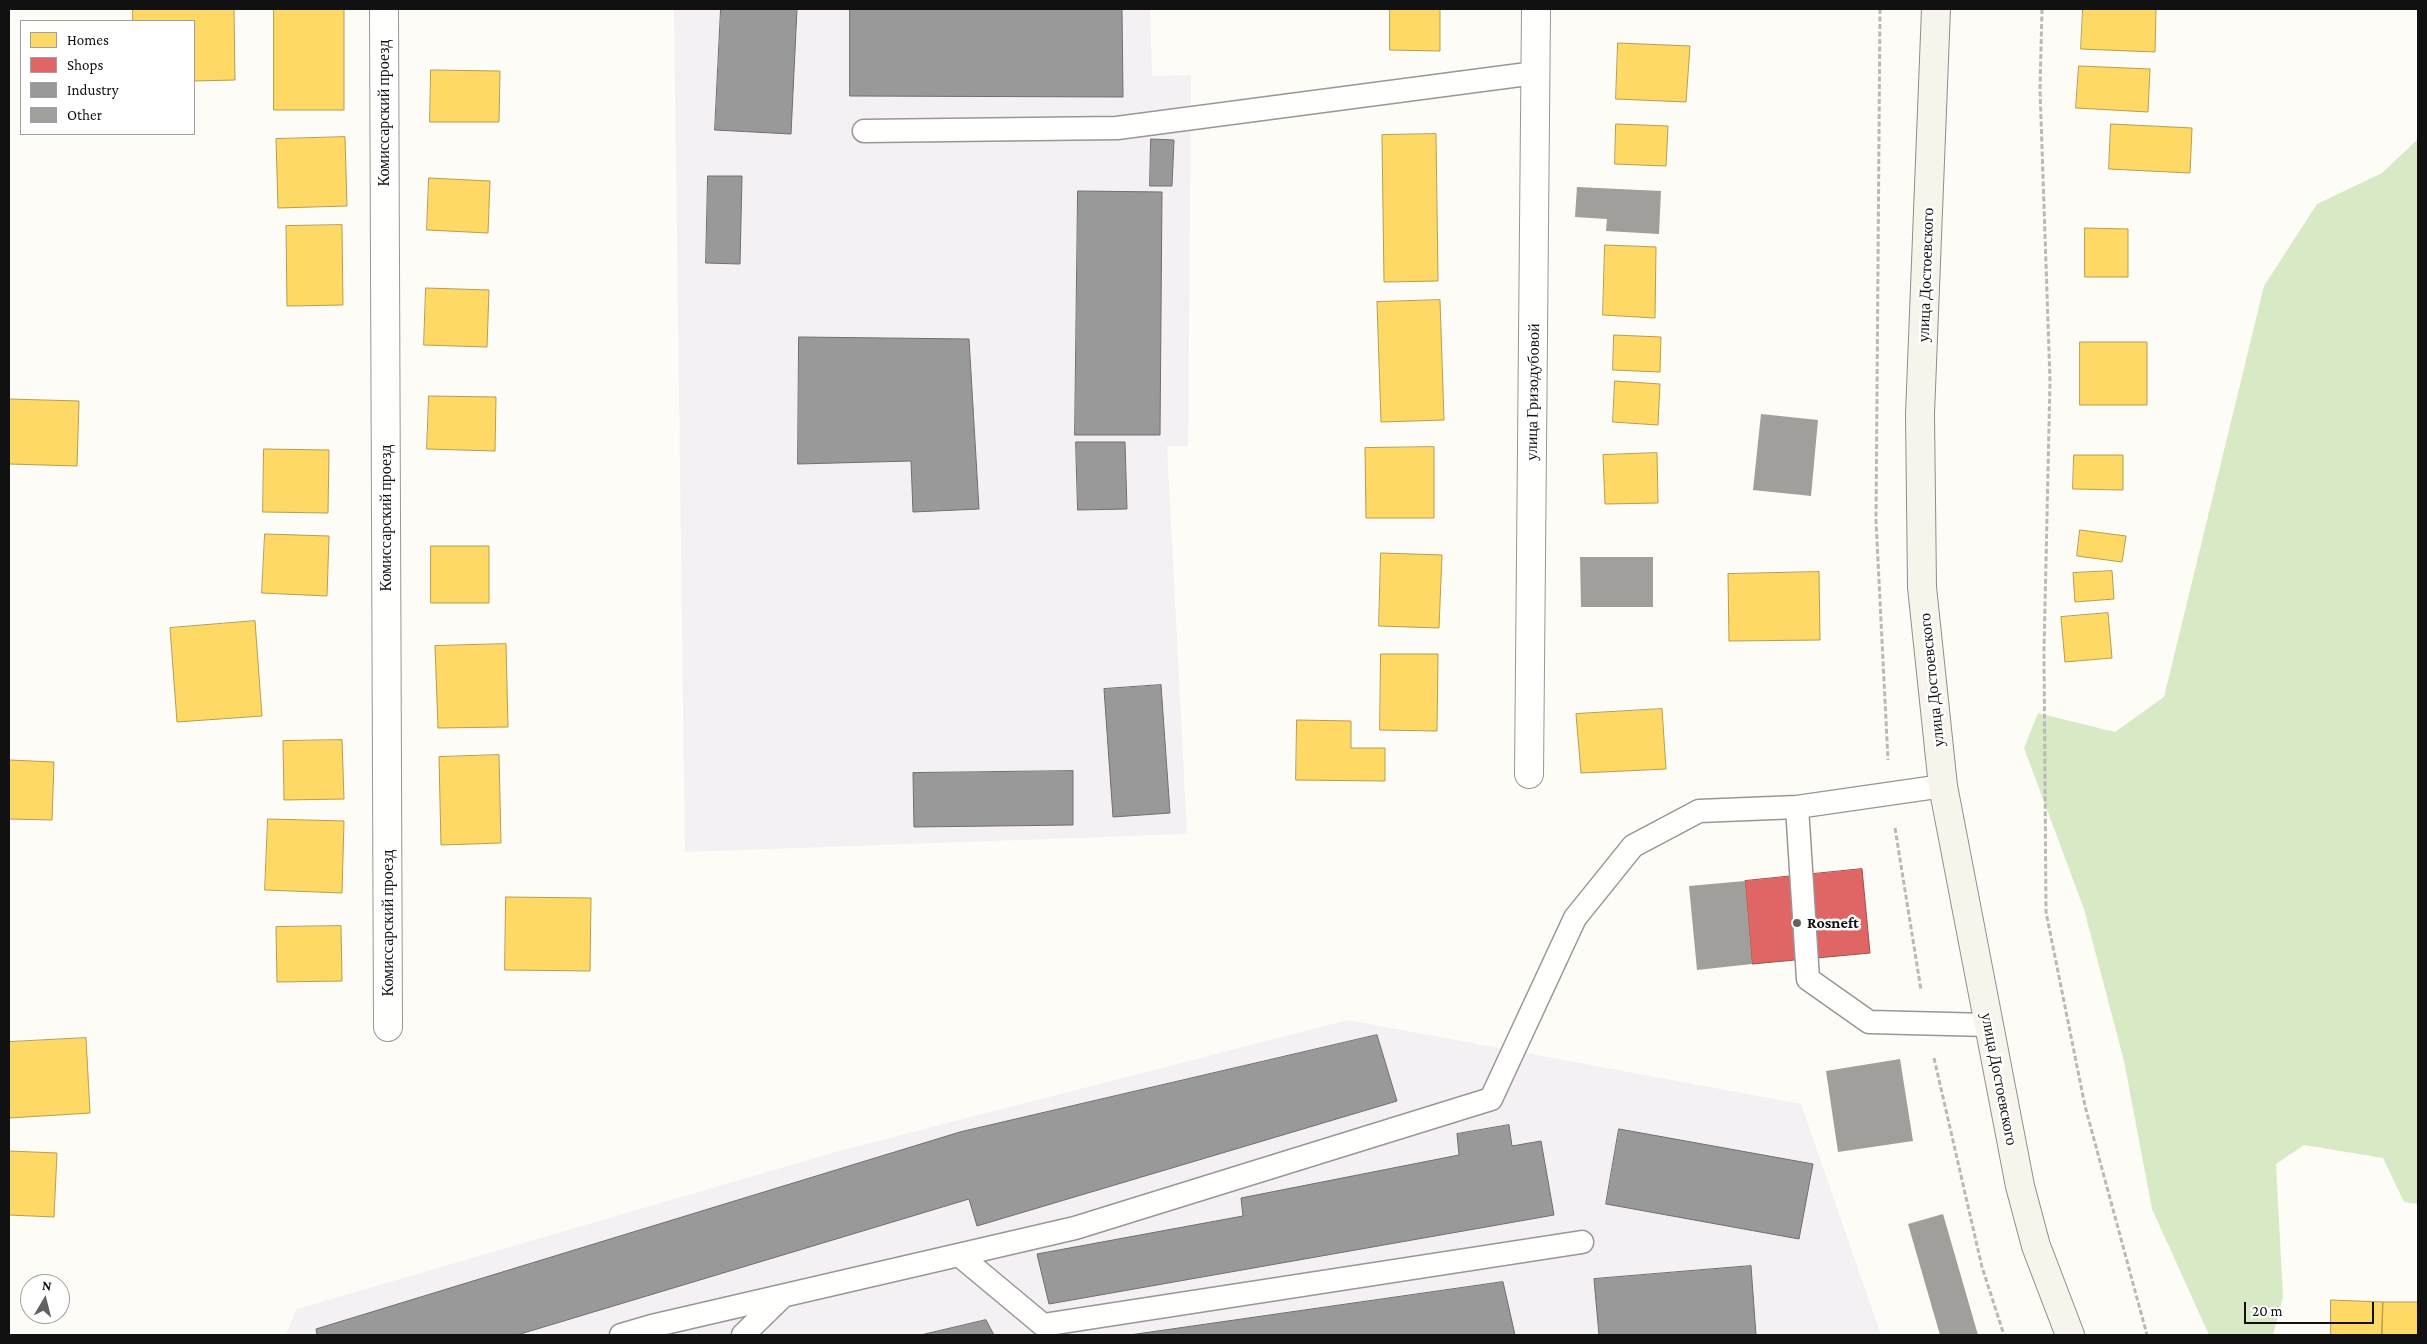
<!DOCTYPE html>
<meta charset="utf-8">
<style>
body{margin:0}
#map{position:relative;width:2427px;height:1344px;overflow:hidden;background:#fdfcf7;font-family:"Crimson Pro",serif}
canvas{display:block}
.frame{position:absolute;inset:0;border:10px solid #111;pointer-events:none}
.legend{position:absolute;left:20px;top:20px;width:175px;height:115px;box-sizing:border-box;background:#fff;border:1px solid #a0a0a0;margin:0;padding:6px 9px;list-style:none;font-size:15px;color:#111}
.legend li{display:flex;align-items:center;gap:10px;height:25px}
.legend b{width:25px;border:1px solid #a0a0a0}
.north{position:absolute;left:20px;top:1274px;width:50px;height:50px;box-sizing:border-box;background:#fff;border:1px solid #a0a0a0;border-radius:50%;rotate:8deg;font-size:14px;font-weight:700;line-height:20px;text-align:center;color:#111}
.north::after{content:'';display:block;margin:auto;width:18px;height:22px;background:#646362;clip-path:polygon(50% 0,100% 100%,50% 72%,0 100%)}
.scale{position:absolute;left:2244px;top:1302px;width:130px;height:22px;box-sizing:border-box;border:2px solid #111;border-top:0;padding-left:6px;font-size:15px;line-height:18px;white-space:nowrap;color:#111;-webkit-text-stroke:4px #fff;paint-order:stroke}
</style>
<div id="map">
<canvas width="2427" height="1344"></canvas>
<div class="frame"></div>
<ul class="legend">
<li><b style="height:14px;background:#ffd966"></b>Homes</li>
<li><b style="height:14px;background:#e06666"></b>Shops</li>
<li><b style="height:14px;background:#999"></b>Industry</li>
<li><b style="height:14px;background:#a19f9c"></b>Other</li>
</ul>
<div class="north">N</div>
<div class="scale">20 m</div>
</div>
<script>
const c = document.querySelector('canvas').getContext('2d');
c.lineJoin = 'round';
function fillPath(path, color) {
  c.fillStyle = color;
  c.fill(path, 'evenodd');
}
function trace(path, color, width, dash) {
  c.strokeStyle = color;
  c.lineWidth = width;
  c.lineCap = dash ? 'butt' : 'round';
  c.setLineDash(dash || []);
  c.stroke(path);
}
function label(font, color, halo, rows, align = 'center') {
  c.font = font + ' "Crimson Pro",serif';
  c.lineWidth = 5;
  c.setLineDash([]);
  c.textBaseline = 'middle';
  c.strokeStyle = halo;
  c.fillStyle = color;
  for (const [text, x, y, turn = 0] of rows) {
    c.save();
    c.translate(x, y);
    c.rotate((+turn || 0) * Math.PI / 180);
    c.textAlign = isNaN(turn) ? turn : align;
    if (halo) c.strokeText(text, 0, 0);
    c.fillText(text, 0, 0);
    c.restore();
  }
}
const industrial = new Path2D(`
 M 674,9 L 1150,9 L 1152,76 L 1191,75 L 1188,446 L 1167,446 L 1187,834 L 685,852 Z
 M 1348,1020 L 1801,1104 L 1881,1335 L 285,1335 L 297,1309 L 839,1151 Z`);
const forest = new Path2D(`
 M 2418,139 L 2418,1204 L 2404,1202 L 2383,1158 L 2304,1145 L 2276,1164 L 2283,1297 L 2273,1335 L 2209,1335 L 2152,1209 L 2124,1061 L 2084,909 L 2024,748 L 2038,713 L 2115,732 L 2164,697 L 2264,286 L 2317,204 L 2382,173 Z`);
const homes = new Path2D(`
 M 133,9 L 234,9 L 235,80 L 194,81 L 194,21 L 133,21 Z
 M 274,9 L 344,9 L 344,110 L 274,110 Z
 M 1390,9 L 1440,9 L 1440,51 L 1390,50 Z
 M 2083,9 L 2156,9 L 2155,52 L 2081,49 Z
 M 1618,43 L 1690,46 L 1686,102 L 1616,99 Z
 M 2079,66 L 2150,69 L 2148,112 L 2076,108 Z
 M 431,70 L 500,71 L 499,122 L 430,122 Z
 M 1616,124 L 1668,126 L 1666,166 L 1615,164 Z
 M 2111,124 L 2192,128 L 2190,173 L 2109,169 Z
 M 1436,134 L 1438,281 L 1384,282 L 1382,135 Z
 M 345,137 L 347,206 L 278,208 L 276,139 Z
 M 429,178 L 490,181 L 488,233 L 427,230 Z
 M 342,225 L 343,305 L 287,306 L 286,226 Z
 M 2085,228 L 2128,229 L 2128,277 L 2085,277 Z
 M 1605,245 L 1656,247 L 1655,318 L 1603,315 Z
 M 426,288 L 489,290 L 487,347 L 424,345 Z
 M 1440,300 L 1444,420 L 1381,422 L 1377,302 Z
 M 1614,335 L 1661,337 L 1660,372 L 1613,370 Z
 M 2080,342 L 2147,342 L 2147,405 L 2080,405 Z
 M 1615,381 L 1660,384 L 1658,425 L 1613,422 Z
 M 429,396 L 496,397 L 495,451 L 427,449 Z
 M 9,399 L 79,401 L 77,466 L 9,464 Z
 M 1434,447 L 1434,518 L 1366,518 L 1365,448 Z
 M 264,449 L 329,450 L 328,513 L 263,512 Z
 M 1657,453 L 1658,503 L 1605,504 L 1603,455 Z
 M 2074,455 L 2123,455 L 2123,490 L 2073,489 Z
 M 2080,530 L 2126,536 L 2122,562 L 2077,556 Z
 M 265,534 L 329,536 L 327,596 L 262,593 Z
 M 431,546 L 489,546 L 489,603 L 431,603 Z
 M 1381,553 L 1442,555 L 1439,628 L 1379,626 Z
 M 2112,571 L 2114,599 L 2075,602 L 2073,573 Z
 M 1819,572 L 1820,640 L 1729,641 L 1728,574 Z
 M 2108,613 L 2112,658 L 2065,662 L 2061,617 Z
 M 255,621 L 262,716 L 177,722 L 170,628 Z
 M 506,644 L 508,727 L 438,728 L 435,646 Z
 M 1381,654 L 1438,654 L 1437,731 L 1380,730 Z
 M 1662,709 L 1666,769 L 1581,773 L 1576,714 Z
 M 1297,720 L 1351,721 L 1351,748 L 1385,748 L 1385,781 L 1296,780 Z
 M 342,740 L 344,799 L 284,800 L 283,741 Z
 M 499,755 L 501,843 L 441,845 L 439,757 Z
 M 9,760 L 54,762 L 52,820 L 9,819 Z
 M 268,819 L 344,821 L 342,893 L 265,890 Z
 M 506,897 L 591,898 L 590,971 L 505,970 Z
 M 341,926 L 342,981 L 277,982 L 276,927 Z
 M 86,1038 L 90,1113 L 9,1118 L 9,1042 Z
 M 9,1151 L 57,1153 L 54,1217 L 9,1215 Z
 M 2331,1300 L 2383,1302 L 2382,1335 L 2331,1335 Z
 M 2383,1302 L 2418,1302 L 2418,1335 L 2382,1335 Z`);
const shops = new Path2D(`
 M 1862,869 L 1870,953 L 1752,964 L 1745,881 Z`);
const industry = new Path2D(`
 M 721,9 L 797,9 L 791,134 L 715,130 Z
 M 850,9 L 1122,9 L 1123,97 L 850,96 Z
 M 1151,139 L 1174,140 L 1172,186 L 1150,186 Z
 M 708,176 L 742,176 L 740,264 L 706,263 Z
 M 1078,191 L 1162,192 L 1160,435 L 1075,435 Z
 M 799,337 L 969,339 L 979,509 L 913,512 L 911,461 L 798,464 Z
 M 1076,442 L 1125,442 L 1127,509 L 1078,510 Z
 M 1161,685 L 1170,813 L 1113,817 L 1104,689 Z
 M 1073,771 L 1073,825 L 914,827 L 913,773 Z
 M 1377,1035 L 1397,1101 L 977,1226 L 969,1199 L 517,1335 L 317,1335 L 316,1329 L 960,1132 Z
 M 1509,1125 L 1512,1146 L 1541,1141 L 1554,1215 L 1049,1304 L 1037,1254 L 1243,1216 L 1241,1198 L 1459,1155 L 1457,1134 Z
 M 1619,1129 L 1813,1164 L 1799,1239 L 1606,1204 Z
 M 1751,1266 L 1756,1335 L 1599,1335 L 1594,1279 Z
 M 1503,1282 L 1515,1335 L 1130,1335 Z
 M 986,1320 L 994,1335 L 921,1335 Z`);
const building = new Path2D(`
 M 1577,187 L 1661,191 L 1659,234 L 1606,231 L 1607,219 L 1575,217 Z
 M 1761,414 L 1818,420 L 1811,496 L 1753,490 Z
 M 1580,557 L 1653,557 L 1653,607 L 1581,607 Z
 M 1745,881 L 1752,964 L 1697,970 L 1689,886 Z
 M 1900,1059 L 1913,1141 L 1838,1152 L 1826,1071 Z
 M 1943,1214 L 1978,1335 L 1940,1335 L 1908,1224 Z`);
const path = new Path2D(`
 M 1880,9 L 1876,521 L 1888,760
 M 2042,9 L 2040,89 L 2050,381 L 2044,651 L 2046,912 L 2085,1106 L 2147,1335
 M 1895,828 L 1921,990
 M 1934,1058 L 1982,1267 L 2004,1335`);
const service = new Path2D(`
 M 864,131 L 1117,128 L 1535,73
 M 1797,807 L 1808,979 L 1869,1022 L 1988,1025
 M 959,1255 L 1043,1325 L 1582,1242
 M 621,1335 L 652,1326 L 1075,1228 L 1491,1099 L 1575,918 L 1633,846 L 1699,811 L 1797,807 L 1943,786
 M 743,1335 L 783,1296`);
const minor = new Path2D(`
 M 384,9 L 388,1027
 M 1529,774 L 1536,9`);
const secondary = new Path2D(`
 M 1936,9 L 1920,414 L 1922,587 L 1943,786 L 2020,1186 L 2036,1246 L 2070,1335`);
const markers = [
 [1797,923,5,"#646362"]
];
const streetNames = [
 ["Комиссарский проезд",384,113,-90],
 ["улица Достоевского",1926,275,-88],
 ["улица Гризодубовой",1533,392,-89],
 ["Комиссарский проезд",386,518,-90],
 ["улица Достоевского",1932,680,-96],
 ["Комиссарский проезд",388,923,-90],
 ["улица Достоевского",1999,1079,79]
];
const poiNames = [
 ["Rosneft",1807,923]
];
fillPath(industrial, '#f5f0f3');
fillPath(forest, '#d8eac5');
fillPath(homes, '#ffd966');
trace(homes, '#b89d4c', 1);
fillPath(shops, '#e06666');
trace(shops, '#a24c4c', 1);
fillPath(industry, '#999');
trace(industry, '#707070', 1);
fillPath(building, '#a19f9c');
trace(service, '#979795', 25);
trace(minor, '#979795', 30);
trace(secondary, '#8e8d8b', 30);
trace(path, '#b9b9b8', 3, [5, 2.5]);
trace(service, '#fffffe', 22);
trace(minor, '#fffffe', 28);
trace(secondary, '#f6f4eb', 28);
for (const [x, y, r, color] of markers) {
  const dot = new Path2D();
  dot.arc(x, y, r, 0, 2 * Math.PI);
  c.fillStyle = color;
  c.fill(dot);
  trace(dot, '#fff', 2);
}
label('16px', '#111', '#fff', streetNames);
label('bold 16px', '#111', '#fff', poiNames, 'left');
</script>
